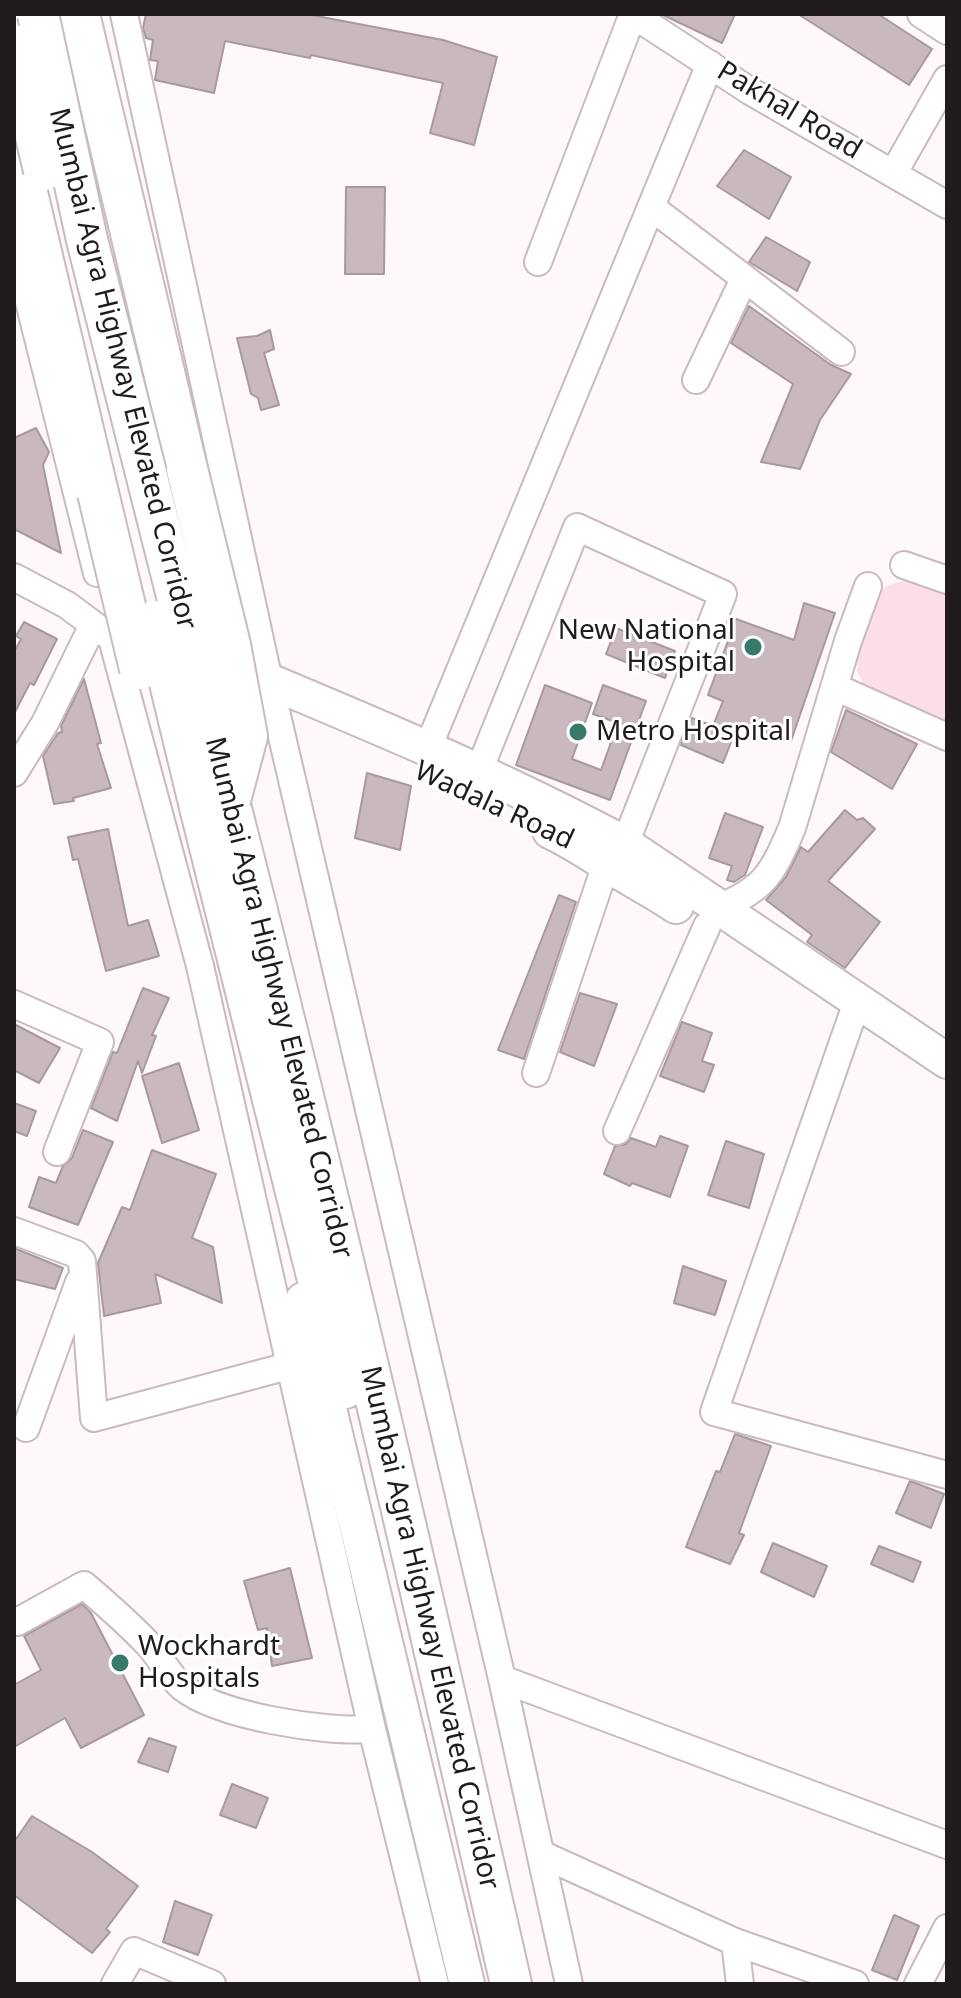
<!DOCTYPE html>
<style>
body{margin:0}
#map{position:relative;width:961px;height:1998px;overflow:hidden;background:#fff8fb;font-family:"Noto Sans",sans-serif}
canvas{display:block}
.frame{position:absolute;inset:0;border:16px solid #211b1e;pointer-events:none}
</style>
<div id="map">
<canvas width="961" height="1998"></canvas>
<div class="frame"></div>
</div>
<script>
const c = document.querySelector('canvas').getContext('2d');
c.lineJoin = 'round';
function fillPath(path, color) {
  c.fillStyle = color;
  c.fill(path, 'evenodd');
}
function trace(path, color, width, dash) {
  c.strokeStyle = color;
  c.lineWidth = width;
  c.lineCap = dash ? 'butt' : 'round';
  c.setLineDash(dash || []);
  c.stroke(path);
}
function label(font, color, halo, rows, align = 'center') {
  c.font = font + ' "Noto Sans",sans-serif';
  c.lineWidth = 6;
  c.setLineDash([]);
  c.textBaseline = 'middle';
  c.strokeStyle = halo;
  c.fillStyle = color;
  for (const [text, x, y, turn = 0] of rows) {
    c.save();
    c.translate(x, y);
    c.rotate((+turn || 0) * Math.PI / 180);
    c.textAlign = isNaN(turn) ? turn : align;
    if (halo) c.strokeText(text, 0, 0);
    c.fillText(text, 0, 0);
    c.restore();
  }
}
const green = new Path2D(`
 M 911,579 L 947,592 L 947,725 L 867,691 L 857,671 L 858,647 L 872,599 L 888,585 Z`);
const building = new Path2D(`
 M 146,14 L 306,14 L 443,40 L 497,57 L 474,145 L 430,133 L 443,83 L 311,55 L 310,58 L 225,41 L 214,93 L 155,80 L 158,61 L 150,60 L 153,40 L 146,38 L 143,28 Z
 M 661,14 L 735,14 L 722,43 Z
 M 798,14 L 878,14 L 932,49 L 909,85 Z
 M 744,150 L 791,177 L 769,219 L 717,186 Z
 M 346,187 L 385,187 L 384,274 L 345,274 Z
 M 766,237 L 810,262 L 797,291 L 749,262 Z
 M 749,306 L 831,365 L 851,374 L 820,420 L 800,469 L 761,462 L 793,384 L 731,343 Z
 M 270,330 L 274,349 L 264,353 L 279,405 L 261,410 L 258,398 L 251,394 L 237,338 L 257,336 Z
 M 36,428 L 49,452 L 43,465 L 61,553 L 14,529 L 14,438 Z
 M 804,603 L 835,613 L 791,741 L 738,724 L 723,763 L 681,745 L 692,718 L 713,726 L 723,701 L 708,695 L 736,619 L 794,640 Z
 M 24,622 L 57,639 L 34,685 L 30,683 L 14,714 L 14,652 L 21,639 L 16,636 Z
 M 616,628 L 675,651 L 665,678 L 606,654 Z
 M 84,679 L 101,743 L 97,744 L 111,788 L 73,798 L 74,801 L 54,804 L 43,756 L 58,733 L 62,732 L 61,726 Z
 M 545,685 L 592,703 L 572,759 L 601,770 L 618,723 L 593,714 L 603,685 L 646,701 L 610,800 L 516,765 Z
 M 846,710 L 917,744 L 892,789 L 831,752 Z
 M 367,773 L 411,786 L 400,850 L 355,838 Z
 M 845,810 L 857,820 L 863,818 L 875,829 L 828,881 L 880,922 L 845,968 L 807,942 L 812,935 L 766,900 L 786,877 L 801,847 L 808,852 Z
 M 725,813 L 763,827 L 745,875 L 734,882 L 727,880 L 732,866 L 709,858 Z
 M 108,829 L 128,926 L 148,920 L 159,956 L 106,971 L 78,859 L 73,860 L 68,837 Z
 M 559,895 L 576,902 L 524,1059 L 498,1050 Z
 M 143,988 L 169,998 L 152,1035 L 156,1036 L 142,1073 L 138,1061 L 117,1121 L 91,1108 L 113,1052 L 117,1053 Z
 M 580,993 L 617,1004 L 594,1066 L 560,1052 Z
 M 682,1022 L 712,1033 L 702,1061 L 714,1065 L 704,1092 L 660,1076 Z
 M 14,1024 L 60,1048 L 39,1083 L 14,1070 Z
 M 179,1063 L 199,1130 L 162,1143 L 142,1076 Z
 M 14,1103 L 36,1111 L 27,1136 L 14,1131 Z
 M 83,1130 L 113,1142 L 78,1225 L 29,1207 L 39,1177 L 56,1183 L 63,1166 L 72,1158 Z
 M 660,1136 L 688,1146 L 670,1197 L 632,1183 L 630,1186 L 604,1174 L 615,1146 L 626,1144 L 631,1138 L 656,1147 Z
 M 726,1141 L 764,1154 L 749,1208 L 708,1195 Z
 M 152,1150 L 216,1174 L 192,1238 L 213,1247 L 222,1303 L 155,1274 L 161,1303 L 104,1316 L 98,1263 L 122,1207 L 130,1210 Z
 M 14,1248 L 63,1268 L 55,1289 L 14,1279 Z
 M 683,1266 L 726,1281 L 715,1315 L 674,1303 Z
 M 735,1434 L 771,1446 L 739,1533 L 744,1535 L 730,1564 L 686,1547 L 716,1471 L 720,1472 Z
 M 910,1481 L 944,1494 L 931,1528 L 896,1513 Z
 M 773,1543 L 827,1566 L 814,1597 L 761,1572 Z
 M 879,1546 L 921,1562 L 913,1582 L 871,1564 Z
 M 290,1568 L 312,1658 L 272,1666 L 267,1628 L 258,1630 L 244,1581 Z
 M 82,1604 L 91,1613 L 144,1715 L 81,1748 L 65,1718 L 14,1747 L 14,1685 L 41,1670 L 24,1636 Z
 M 149,1738 L 176,1747 L 168,1772 L 138,1762 Z
 M 232,1784 L 268,1798 L 256,1828 L 220,1815 Z
 M 32,1816 L 92,1852 L 138,1886 L 106,1929 L 110,1932 L 92,1953 L 14,1895 L 14,1842 Z
 M 175,1901 L 212,1915 L 198,1955 L 163,1942 Z
 M 894,1915 L 919,1926 L 897,1980 L 872,1970 Z`);
const minor = new Path2D(`
 M 124,14 L 269,681 L 502,1679 L 569,1984
 M 632,14 L 750,91 L 947,205
 M 921,14 L 947,31
 M 893,174 L 947,79
 M 651,207 L 841,352
 M 14,242 L 97,573
 M 538,262 L 633,14
 M 696,380 L 744,279
 M 904,565 L 947,580
 M 14,577 L 67,605 L 106,634
 M 114,646 L 200,966 L 372,1729 L 435,1984
 M 835,687 L 947,737
 M 427,750 L 710,64
 M 14,773 L 45,723 L 93,625
 M 478,773 L 577,527 L 723,594 L 625,844
 M 720,907 C 765,889 773,872 792,828 L 848,641 L 868,586
 M 857,1002 L 714,1412 L 947,1475
 M 14,1004 L 100,1042 L 57,1152
 M 536,1073 L 606,864
 M 617,1131 L 707,926
 M 14,1231 L 76,1254 L 82,1261 L 94,1418 L 292,1365
 M 26,1428 L 79,1282
 M 17,1622 L 84,1585 C 105,1603 128,1623 147,1643 C 160,1656 168,1675 182,1687 C 218,1716 325,1733 372,1729
 M 502,1679 L 947,1845
 M 541,1854 L 735,1942 L 855,1984
 M 735,1942 L 740,1984
 M 115,1984 L 134,1951 L 212,1984
 M 918,1984 L 947,1928`);
const major = new Path2D(`
 M 214,658 C 352,716 493,773 625,844 L 947,1061
 M 550,831 C 571,841 586,851 605,863 C 628,878 653,890 676,906
 M 303,1300 L 467,1984`);
const highway = new Path2D(`
 M 79,14 L 187,469
 M 14,138 L 98,493
 M 229,801 C 330,1194 421,1589 511,1984
 M 201,811 L 345,1388`);
const highwayBridge = new Path2D(`
 M 38,14 L 87,240 L 229,801
 M 14,45 L 44,170
 M 187,469 L 230,645 L 247,736 L 230,800
 M 98,493 L 140,669
 M 155,621 L 201,811`);
const markers = [
 [753,647,10,"#377a6c"],
 [578,732,10,"#377a6c"],
 [120,1663,10,"#377a6c"]
];
const streetNames = [
 ["Pakhal Road",789,111,31],
 ["Mumbai Agra Highway Elevated Corridor",122,369,76],
 ["Wadala Road",494,806,25],
 ["Mumbai Agra Highway Elevated Corridor",278,998,76],
 ["Mumbai Agra Highway Elevated Corridor",429,1628,77]
];
const poiNames = [
 ["New National",735,631,"right"],
 ["Hospital",735,663,"right"],
 ["Metro Hospital",596,732],
 ["Wockhardt",138,1647],
 ["Hospitals",138,1679]
];
fillPath(green, '#fbdeea');
fillPath(building, '#c9b9bf');
trace(building, '#a8989f', 2);
trace(minor, '#cabac0', 30);
trace(major, '#cabac0', 38);
trace(highway, '#cabac0', 44);
trace(minor, '#fff', 26);
trace(major, '#fff', 34);
trace(highway, '#fff', 40);
trace(highwayBridge, '#cabac0', 44, []);
trace(highwayBridge, '#fff', 40);
for (const [x, y, r, color] of markers) {
  const dot = new Path2D();
  dot.arc(x, y, r, 0, 2 * Math.PI);
  c.fillStyle = color;
  c.fill(dot);
  trace(dot, '#fff', 3);
}
label('28px', '#211b1e', '#fff', streetNames);
label('28px', '#211b1e', '#fff', poiNames, 'left');
</script>
